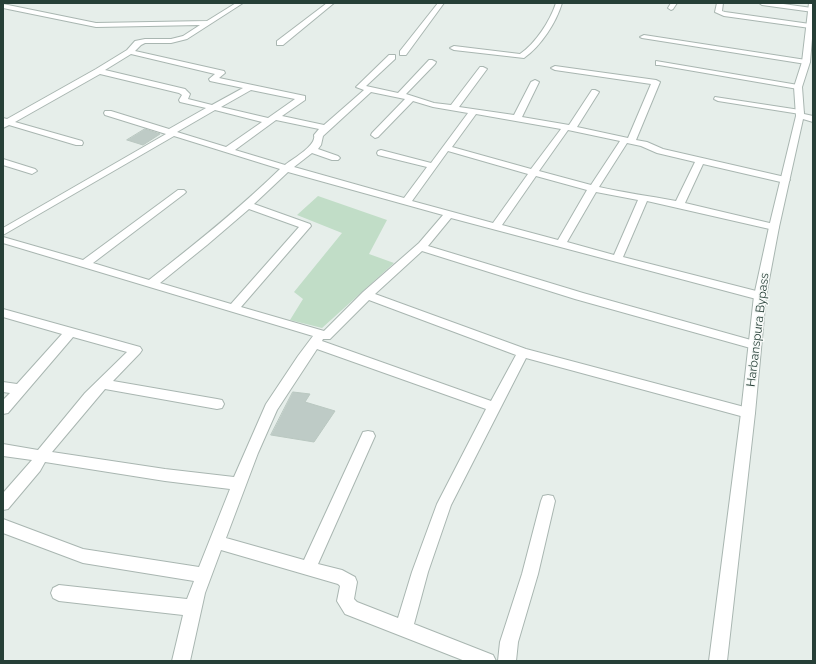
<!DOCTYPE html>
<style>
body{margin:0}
#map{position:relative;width:816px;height:664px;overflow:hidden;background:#e6eeea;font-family:Raleway,sans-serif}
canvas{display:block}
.frame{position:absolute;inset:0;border:4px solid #263f37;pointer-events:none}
</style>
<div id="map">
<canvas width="816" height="664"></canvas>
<div class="frame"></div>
</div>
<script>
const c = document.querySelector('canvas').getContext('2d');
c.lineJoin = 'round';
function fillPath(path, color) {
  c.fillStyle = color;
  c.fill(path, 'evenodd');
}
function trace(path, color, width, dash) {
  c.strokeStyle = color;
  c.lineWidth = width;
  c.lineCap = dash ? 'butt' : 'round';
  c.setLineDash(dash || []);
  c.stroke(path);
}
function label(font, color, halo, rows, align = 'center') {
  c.font = font + ' Raleway,sans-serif';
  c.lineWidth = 3;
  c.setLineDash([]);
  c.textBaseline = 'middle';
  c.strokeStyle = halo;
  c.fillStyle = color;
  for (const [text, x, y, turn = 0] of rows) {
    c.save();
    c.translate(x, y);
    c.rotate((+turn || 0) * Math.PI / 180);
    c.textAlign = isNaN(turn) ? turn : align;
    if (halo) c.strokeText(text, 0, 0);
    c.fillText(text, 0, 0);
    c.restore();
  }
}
const green = new Path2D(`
 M 318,196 L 387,220 L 369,254 L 394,263 L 322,328 L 290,320 L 303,299 L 294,292 L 342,233 L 297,215 Z`);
const building = new Path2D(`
 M 145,129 L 160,134 L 143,145 L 127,140 Z
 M 293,392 L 310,394 L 305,402 L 335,411 L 314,442 L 271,435 Z`);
const minor = new Path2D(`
 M 236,3 L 243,3 L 187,39 L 171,43 L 145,43 L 141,45 L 135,51 L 224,71 L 225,73 L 219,78 L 305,96 L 305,100 L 282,116 L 324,125 L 364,90 L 356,87 L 389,55 L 395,55 L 395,59 L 366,86 L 398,93 L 429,60 L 432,60 L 436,62 L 435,64 L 406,94 L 434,103 L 451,105 L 480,67 L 483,67 L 487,69 L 459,107 L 514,115 L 531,82 L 535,80 L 539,82 L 522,117 L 569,125 L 592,90 L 595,90 L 599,92 L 577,127 L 628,138 L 651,84 L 555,70 L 551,68 L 555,66 L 656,80 L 660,82 L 636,140 L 647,142 L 663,149 L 785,177 L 790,180 L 785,183 L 703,164 L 685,203 L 778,225 L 779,227 L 778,229 L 774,230 L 647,201 L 623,257 L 764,293 L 766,296 L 764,299 L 760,300 L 451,218 L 428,246 L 583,293 L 758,342 L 760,345 L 758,348 L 754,349 L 575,299 L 422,251 L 375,294 L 526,349 L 748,408 L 753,409 L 755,413 L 753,417 L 748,418 L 526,358 L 451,505 L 428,572 L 414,624 L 493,655 L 496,661 L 465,661 L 345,614 L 337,601 L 340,586 L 338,584 L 221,550 L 205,593 L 190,661 L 172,661 L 183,615 L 59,601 L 53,598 L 51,593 L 53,588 L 59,585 L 187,599 L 194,581 L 83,563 L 3,533 L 3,519 L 83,549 L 199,567 L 230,489 L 165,481 L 45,462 L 40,471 L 8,509 L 3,510 L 3,493 L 32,460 L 3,456 L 3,444 L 38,450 L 85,393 L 127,352 L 73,337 L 8,413 L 3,414 L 3,400 L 10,393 L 3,392 L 3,382 L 17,384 L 62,334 L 3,317 L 3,309 L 140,347 L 142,350 L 140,353 L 113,381 L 217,399 L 222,400 L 224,404 L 222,408 L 217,409 L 105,389 L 52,452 L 165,469 L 234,477 L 266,404 L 298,356 L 313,336 L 3,243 L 3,237 L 83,260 L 178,190 L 184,190 L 186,192 L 184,194 L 93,263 L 149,280 C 194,245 239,209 280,169 L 174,136 L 3,235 L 3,228 L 166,134 L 105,115 L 104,113 L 105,111 L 111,111 L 169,129 L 206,108 L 180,102 L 179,100 L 182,95 L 179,93 L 100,74 L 15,122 L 82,141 L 83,143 L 82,145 L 76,145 L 9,125 L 3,128 L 3,118 L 7,119 L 96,69 L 127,50 L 135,41 L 145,39 L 171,39 L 183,36 L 200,25 L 96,27 L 3,8 L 3,4 L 96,23 L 207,21 ZM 131,54 L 215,74 L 209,79 L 210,81 L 243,88 L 212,105 L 188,99 L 190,94 L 185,89 L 105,70 ZM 251,90 L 295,99 L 268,118 L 221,107 ZM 371,92 L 405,99 L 372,133 L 371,135 L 375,138 L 378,137 L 413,101 L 433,107 L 468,113 L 431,163 L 381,150 L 378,151 L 377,153 L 378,155 L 427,167 L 404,198 L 294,167 L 312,153 L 332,160 L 338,160 L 340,158 L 338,156 L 318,149 L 321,145 L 323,136 ZM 215,110 L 262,122 L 226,147 L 177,132 ZM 476,114 L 561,129 L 531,169 L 452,147 ZM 276,120 L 319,129 L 314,135 C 317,145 294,158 285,165 L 235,150 ZM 568,130 L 620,141 L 591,185 L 539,171 ZM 627,143 L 641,146 L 657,153 L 695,162 L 676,201 C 650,196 625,193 599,187 ZM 448,151 L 528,174 L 493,223 L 412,201 ZM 288,172 L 443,215 L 419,243 L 363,292 L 324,331 L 241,307 L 311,226 L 310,224 L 254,204 ZM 536,176 L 587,190 L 558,240 L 502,225 ZM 596,192 L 638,200 L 614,255 L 567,242 ZM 249,209 L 299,227 L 231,304 L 160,283 L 207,245 ZM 369,300 L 516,355 L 491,401 L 322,341 L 323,339 L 330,339 ZM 317,349 L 486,409 L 437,504 L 412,572 L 398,618 L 357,602 L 354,599 L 357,582 L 355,577 L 342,570 L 318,564 L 375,436 L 373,432 L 368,431 L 363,432 L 304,560 L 226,538 L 258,453 L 277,410 Z
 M 327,3 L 334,3 L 283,45 L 277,45 L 277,41 Z
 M 438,3 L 444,3 L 406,55 L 400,55 L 400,51 Z
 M 556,3 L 562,3 C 556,23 541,46 524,58 L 454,50 L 450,48 L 454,46 L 520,54 C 536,43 550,21 556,3 Z
 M 671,3 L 677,3 L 673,9 L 671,10 L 668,8 Z
 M 717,3 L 723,3 L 722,11 L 725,12 L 810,24 L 813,27 L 810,28 L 724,16 L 715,12 Z
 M 759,3 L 776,3 L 812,8 L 813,12 L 762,5 Z
 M 644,35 L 806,60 L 810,62 L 806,64 L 642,38 L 640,37 Z
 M 656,61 L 798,85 L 802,87 L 798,89 L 659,65 L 656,65 Z
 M 715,97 L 800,110 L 804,112 L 800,114 L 718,101 L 714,99 Z
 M 3,159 L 35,169 L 37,171 L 32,174 L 3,165 Z
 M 548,495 L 553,496 L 555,501 L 538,574 L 518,642 L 516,661 L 498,661 L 500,642 L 522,574 L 541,501 L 543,496 Z`);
const tertiary = new Path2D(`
 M 809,3 L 813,3 L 813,27 L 810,62 L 802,87 L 804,114 L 813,116 L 813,122 L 803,119 L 779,227 L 766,296 L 755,413 L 727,661 L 709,661 L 741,413 L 754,296 L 769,227 L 796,116 L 794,87 L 802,62 Z`);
const streetNames = [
 ["Harbanspura Bypass",758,330,-83]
];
fillPath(green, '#c1ddc7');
fillPath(building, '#becbc6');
trace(building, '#b9c7c0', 1);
trace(minor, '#a9b6b1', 2);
trace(tertiary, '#a9b6b1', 2);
fillPath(minor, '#fff');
fillPath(tertiary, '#fff');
label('12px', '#263f37', '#f7faf8', streetNames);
</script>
